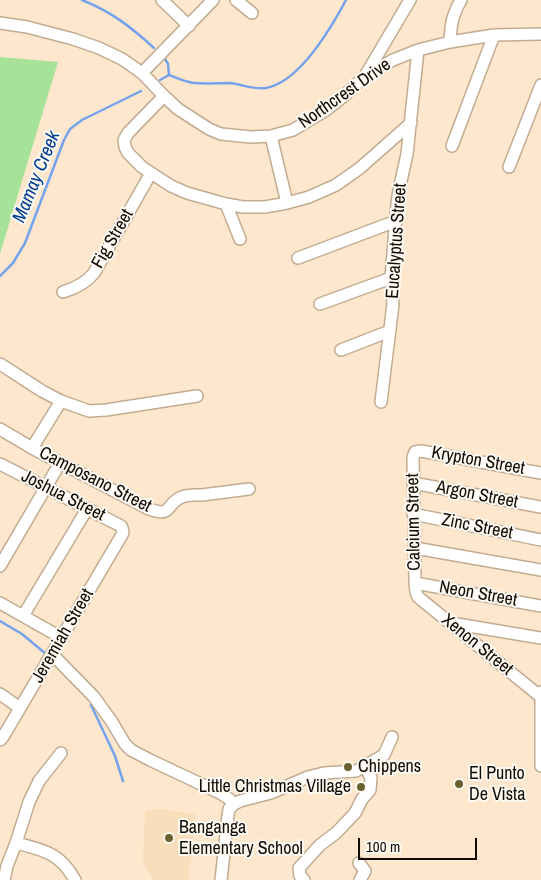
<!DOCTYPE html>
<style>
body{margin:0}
#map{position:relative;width:541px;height:880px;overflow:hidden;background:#fee7cc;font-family:"Archivo Narrow",sans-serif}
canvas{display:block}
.scale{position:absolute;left:358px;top:838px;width:119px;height:22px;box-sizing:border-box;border:2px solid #110a03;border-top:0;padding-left:6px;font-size:15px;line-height:18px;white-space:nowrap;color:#110a03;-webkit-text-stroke:4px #fcf8f2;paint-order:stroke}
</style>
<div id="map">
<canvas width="541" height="880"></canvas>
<div class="scale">100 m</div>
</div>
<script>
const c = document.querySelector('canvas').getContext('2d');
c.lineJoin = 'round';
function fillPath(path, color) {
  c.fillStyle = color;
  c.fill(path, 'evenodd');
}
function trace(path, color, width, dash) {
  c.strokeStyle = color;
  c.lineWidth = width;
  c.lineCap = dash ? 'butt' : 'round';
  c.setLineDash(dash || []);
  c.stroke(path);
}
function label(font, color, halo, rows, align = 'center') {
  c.font = font + ' "Archivo Narrow",sans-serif';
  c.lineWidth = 4;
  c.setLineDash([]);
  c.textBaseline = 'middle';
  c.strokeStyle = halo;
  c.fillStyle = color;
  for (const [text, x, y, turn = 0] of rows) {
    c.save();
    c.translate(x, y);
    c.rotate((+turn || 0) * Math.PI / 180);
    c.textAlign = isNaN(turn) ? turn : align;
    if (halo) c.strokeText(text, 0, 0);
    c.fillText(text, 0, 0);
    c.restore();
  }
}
const built = new Path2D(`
 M 161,809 L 196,814 L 188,880 L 153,880 L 143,862 L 145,811 Z`);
const green = new Path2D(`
 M 0,57 L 58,62 L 0,254 Z`);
const stream = new Path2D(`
 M 82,0 C 112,12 131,27 154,48
 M 165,59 L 168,64 L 169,75
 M 169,75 C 177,78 185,82 194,83 C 205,84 217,83 229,83 C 241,84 254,90 266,88 C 300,82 331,28 346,0
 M 160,80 L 169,75
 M 0,276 L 13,263 L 25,243 L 64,140 L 70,129 L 82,120 L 141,91
 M 0,621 L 22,634 L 46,654
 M 91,705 L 115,756 L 123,781`);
const minor = new Path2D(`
 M 162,0 L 189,26
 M 236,0 L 252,13
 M 0,23 L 27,27 L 73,39 L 99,48 L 122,59 L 142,73 L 164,96 L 178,109 L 209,129 L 221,134 L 251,137 L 271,136 L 293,130 L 326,110 L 344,96 L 365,76 L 393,60 L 418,50 L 450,42 L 494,35 L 541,34
 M 450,42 C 451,23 452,16 461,0
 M 142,73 L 213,0
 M 365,76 L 410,0
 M 164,96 L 128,133 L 124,140 L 125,147 L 128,153 L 142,167 L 171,186 L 187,193 L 226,204 L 243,207 L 265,207 L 287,203 L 309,197 L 336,185 L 360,168 L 411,123
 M 271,136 L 287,203
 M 452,146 L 494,35
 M 509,167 L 541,85
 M 226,204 L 240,239
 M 298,258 L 396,221
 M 63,292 C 76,288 86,283 94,273 L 151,173
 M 320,304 L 391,278
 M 341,350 L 390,331
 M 0,364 L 42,391 L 61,401 L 89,411 L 106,410 L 197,396
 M 381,402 L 393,304 L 391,278 L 397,204 L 399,190 L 407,154 L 418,50
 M 0,429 L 32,448 L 149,509 C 174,518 165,503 182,497 C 188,494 195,495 202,495 C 217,493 233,491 249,489
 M 32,448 L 61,401
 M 0,464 L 121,526 L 122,528 L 123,533 L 3,737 L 0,740
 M 541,473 L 421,451 L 415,452 L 413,457 L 415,583 L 416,592 L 418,597 L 541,697
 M 413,483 L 541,507
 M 413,514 L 541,540
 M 415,548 L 541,570
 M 0,566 L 60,463
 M 415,583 L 541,606
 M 0,603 L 62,638
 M 23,616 L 87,509
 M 451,623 L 541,638
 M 53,655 L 94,697 L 112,722 L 125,744 L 131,750 L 150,760 L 220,793 L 229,799 L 234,804
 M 541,692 L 541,766
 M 0,694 L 20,708
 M 16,843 C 44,850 60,853 75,880
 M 359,863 L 365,871 L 360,880
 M 4,880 L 7,866 L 16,843 L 29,802 L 39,781 L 61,753
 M 221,880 L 228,816 L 229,809 L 234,804 L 240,801 L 271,793 L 308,777 L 324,773 L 356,771 L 384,755 L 392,737
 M 304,880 L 300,876 L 299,868 L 320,845 L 336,833 L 355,813 L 362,799 L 370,790 L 371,778 L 365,766`);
const markers = [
 [348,767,5,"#68612d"],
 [459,784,5,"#68612d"],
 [361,787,5,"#68612d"],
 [169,838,5,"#68612d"]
];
const streetNames = [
 ["Northcrest Drive",345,94,-35],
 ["Fig Street",113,239,-60],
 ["Eucalyptus Street",397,241,-86],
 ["Krypton Street",478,461,10],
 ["Camposano Street",95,480,27],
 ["Argon Street",477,495,11],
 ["Joshua Street",63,496,27],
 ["Calcium Street",414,522,-91],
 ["Zinc Street",477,527,11],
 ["Neon Street",478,594,10],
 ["Jeremiah Street",63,636,-60],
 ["Xenon Street",477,645,39]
];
const poiNames = [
 ["Chippens",358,767],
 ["El Punto",469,774],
 ["De Vista",469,795],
 ["Little Christmas Village",351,787,"right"],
 ["Banganga",179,828],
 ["Elementary School",179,849]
];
const waterNames = [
 ["Mamay Creek",37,177,-68]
];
fillPath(built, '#f9debc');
fillPath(green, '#a7e299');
trace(stream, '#74a2ec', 2.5);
trace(minor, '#c1ac92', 14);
trace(minor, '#fff', 11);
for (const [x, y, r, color] of markers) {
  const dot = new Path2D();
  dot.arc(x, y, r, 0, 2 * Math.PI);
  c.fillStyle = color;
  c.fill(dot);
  trace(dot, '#fcf8f2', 2);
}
label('18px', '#110a03', '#fcf8f2', streetNames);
label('18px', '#110a03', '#fcf8f2', poiNames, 'left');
label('italic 19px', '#003c90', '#fcf8f2', waterNames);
</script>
